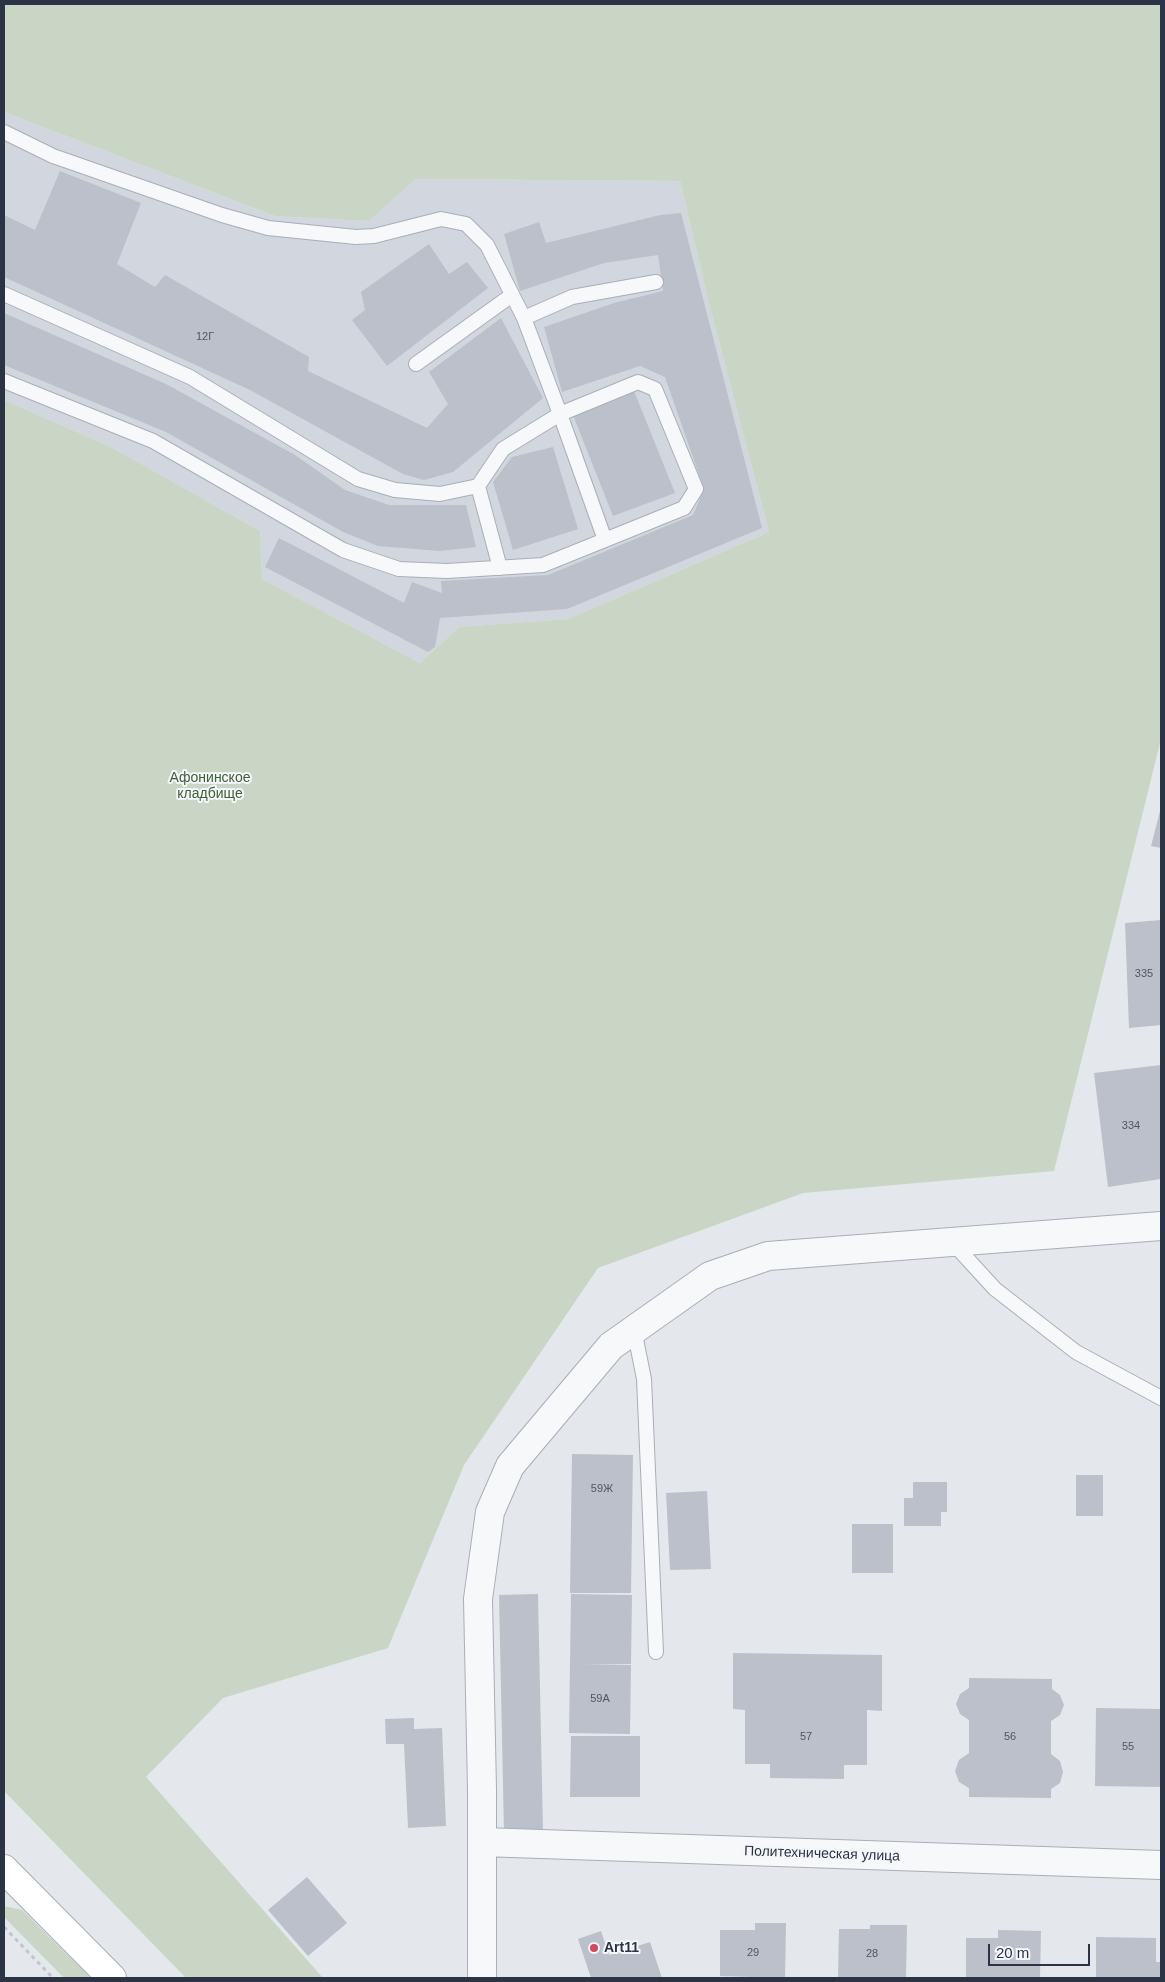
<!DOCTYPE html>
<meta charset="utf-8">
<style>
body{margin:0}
#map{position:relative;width:1165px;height:1982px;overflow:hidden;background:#e4e7ec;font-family:Helvetica,sans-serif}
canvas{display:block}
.frame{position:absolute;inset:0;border:5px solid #2b3445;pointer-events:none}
.scale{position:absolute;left:988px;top:1944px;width:102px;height:22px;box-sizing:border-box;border:2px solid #2b3445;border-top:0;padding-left:6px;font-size:15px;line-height:18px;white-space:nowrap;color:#2b3445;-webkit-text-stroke:4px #f4f6f9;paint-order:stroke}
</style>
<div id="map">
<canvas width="1165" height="1982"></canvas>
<div class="frame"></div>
<div class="scale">20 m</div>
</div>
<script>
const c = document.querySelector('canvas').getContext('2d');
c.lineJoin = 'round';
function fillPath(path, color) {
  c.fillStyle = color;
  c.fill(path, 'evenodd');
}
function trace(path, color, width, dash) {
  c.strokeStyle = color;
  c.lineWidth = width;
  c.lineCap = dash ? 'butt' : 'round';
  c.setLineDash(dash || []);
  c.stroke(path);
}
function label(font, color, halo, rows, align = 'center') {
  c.font = font + ' Helvetica,sans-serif';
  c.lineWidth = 4;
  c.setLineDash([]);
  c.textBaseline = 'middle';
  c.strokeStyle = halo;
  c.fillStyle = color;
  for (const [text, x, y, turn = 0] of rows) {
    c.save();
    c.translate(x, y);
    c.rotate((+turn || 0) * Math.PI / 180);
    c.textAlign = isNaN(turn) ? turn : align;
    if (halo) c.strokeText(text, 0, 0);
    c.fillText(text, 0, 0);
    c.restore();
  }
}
const built = new Path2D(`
 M 4,112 L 275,216 L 369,221 L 416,179 L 680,181 L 709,303 L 769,532 L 568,619 L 459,627 L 420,663 L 262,579 L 260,531 L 111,447 L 4,400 Z`);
const green = new Path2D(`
 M 4,4 L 1161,4 L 1161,739 L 1054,1171 L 803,1193 L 598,1268 L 464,1465 L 388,1648 L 223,1698 L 146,1777 L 323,1978 L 186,1978 L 4,1791 L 4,400 L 111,447 L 260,531 L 262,579 L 420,663 L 459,627 L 568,619 L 769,532 L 709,303 L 680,181 L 416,179 L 369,221 L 275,216 L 4,112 Z
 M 4,1906 L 22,1910 L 91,1978 L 64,1978 L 4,1917 Z`);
const building = new Path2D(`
 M 60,171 L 141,203 L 117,264 L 155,287 L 165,275 L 309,357 L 308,371 L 427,428 L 448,404 L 429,372 L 501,318 L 543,398 L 453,472 L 424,480 L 403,474 L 250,390 L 4,277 L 4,215 L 35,230 Z
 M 681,213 L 762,528 L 567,609 L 440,618 L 435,647 L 428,652 L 265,567 L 279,538 L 404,603 L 412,582 L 442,593 L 441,581 L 548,575 L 693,515 L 704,489 L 665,377 L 640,366 L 562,392 L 544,327 L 614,303 L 663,291 L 658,255 L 604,263 L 520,291 L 504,234 L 539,222 L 546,243 L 660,215 Z
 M 429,244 L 449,274 L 467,262 L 488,288 L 387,366 L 352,320 L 365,310 L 361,292 Z
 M 4,313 L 166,384 L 295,455 L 345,490 L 389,505 L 466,505 L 476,547 L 440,551 L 378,546 L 343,532 L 166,432 L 4,365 Z
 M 634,391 L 675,493 L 613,516 L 573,415 Z
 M 553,447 L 578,529 L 513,550 L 493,482 L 512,457 Z
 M 1161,807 L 1161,848 L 1151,846 Z
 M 1161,920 L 1161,1025 L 1129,1028 L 1125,923 Z
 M 1161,1065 L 1161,1179 L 1108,1187 L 1094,1073 Z
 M 572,1454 L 633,1455 L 631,1593 L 570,1593 Z
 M 1076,1475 L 1103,1475 L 1103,1516 L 1076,1516 Z
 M 913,1482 L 947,1482 L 947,1512 L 941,1512 L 941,1526 L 904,1526 L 904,1498 L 913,1498 Z
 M 707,1491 L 711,1569 L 670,1570 L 666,1493 Z
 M 852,1524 L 893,1524 L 893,1573 L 852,1573 Z
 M 538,1594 L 543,1831 L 504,1832 L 499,1595 Z
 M 571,1594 L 632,1595 L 631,1664 L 584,1664 L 631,1665 L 630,1734 L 569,1733 Z
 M 733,1653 L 882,1655 L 882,1711 L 867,1710 L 867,1765 L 844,1765 L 844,1779 L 770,1778 L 770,1764 L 745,1764 L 745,1710 L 733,1709 Z
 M 969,1678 L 1052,1679 L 1052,1689 L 1060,1695 L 1064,1705 L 1060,1715 L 1051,1721 L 1051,1754 L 1060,1761 L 1063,1772 L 1060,1783 L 1051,1789 L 1051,1798 L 969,1797 L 969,1788 L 959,1782 L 955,1771 L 959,1760 L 969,1753 L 969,1720 L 960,1714 L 956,1704 L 960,1694 L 969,1688 Z
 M 1096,1708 L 1161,1709 L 1161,1787 L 1095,1786 Z
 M 414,1718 L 414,1729 L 442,1728 L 446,1826 L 408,1828 L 404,1744 L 386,1744 L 385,1719 Z
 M 571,1736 L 640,1736 L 640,1797 L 570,1797 Z
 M 307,1877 L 347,1923 L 308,1956 L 268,1910 Z
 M 755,1923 L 786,1923 L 785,1978 L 720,1976 L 720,1930 L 755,1930 Z
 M 870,1925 L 907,1925 L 906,1978 L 838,1978 L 839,1929 L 870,1929 Z
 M 998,1930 L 1041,1931 L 1040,1978 L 966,1978 L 966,1938 L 998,1938 Z
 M 601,1931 L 609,1955 L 650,1942 L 662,1978 L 591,1978 L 578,1939 Z
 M 1096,1937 L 1156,1938 L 1156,1962 L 1161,1962 L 1161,1978 L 1096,1978 Z`);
const path = new Path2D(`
 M 4,1927 L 53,1978`);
const lane = new Path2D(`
 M 4,132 L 53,156 L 222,215 L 268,228 L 356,237 L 374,236 L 441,219 L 466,224 L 487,245 L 524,318 L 560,414 L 503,449 L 478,486 L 440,494 L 395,490 L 358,479 L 190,377 L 4,294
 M 524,318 L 572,297 L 656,282
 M 416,364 L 512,295
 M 4,381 L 153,441 L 343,550 L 399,569 L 447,571 L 543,565 L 684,508 L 696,489 L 655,389 L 638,382 L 560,414 L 605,540
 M 478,486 L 500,568
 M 951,1241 L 995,1289 L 1076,1352 L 1161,1398
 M 634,1329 L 644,1379 L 656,1652`);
const street = new Path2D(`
 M 482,1842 L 1161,1865
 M 482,1978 L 482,1790 L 478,1599 L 490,1512 L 510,1466 L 611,1346 L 710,1276 L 768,1256 L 1161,1226`);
const secondary = new Path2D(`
 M 4,1869 L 112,1978`);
const markers = [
 [594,1948,5,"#d1495b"]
];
const numberNames = [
 ["12Г",205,337],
 ["335",1144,974],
 ["334",1131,1126],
 ["59Ж",602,1489],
 ["59А",600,1699],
 ["57",806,1737],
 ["56",1010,1737],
 ["55",1128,1747],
 ["29",753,1953],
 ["28",872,1954]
];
const parkNames = [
 ["Афонинское",210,778],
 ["кладбище",210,794]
];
const streetNames = [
 ["Политехническая улица",822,1854,2]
];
const poiNames = [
 ["Art11",604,1948]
];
fillPath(built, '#d2d6de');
fillPath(green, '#c9d6c5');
fillPath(building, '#bbc0ca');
trace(lane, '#a9aeb7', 16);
trace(street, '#a9aeb7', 30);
trace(secondary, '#a9aeb7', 30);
trace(path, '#c2c5cb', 3, [4, 4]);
trace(lane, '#f7f8fa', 14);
trace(street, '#f7f8fa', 28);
trace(secondary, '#fff', 28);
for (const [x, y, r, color] of markers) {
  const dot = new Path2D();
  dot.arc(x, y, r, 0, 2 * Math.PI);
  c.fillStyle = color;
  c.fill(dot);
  trace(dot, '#f4f6f9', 2);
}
label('11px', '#4f5766', null, numberNames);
label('14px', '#3f6138', '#f4f6f9', parkNames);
label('14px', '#2b3445', '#f4f6f9', streetNames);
label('bold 14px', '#2b3445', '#f4f6f9', poiNames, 'left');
</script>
